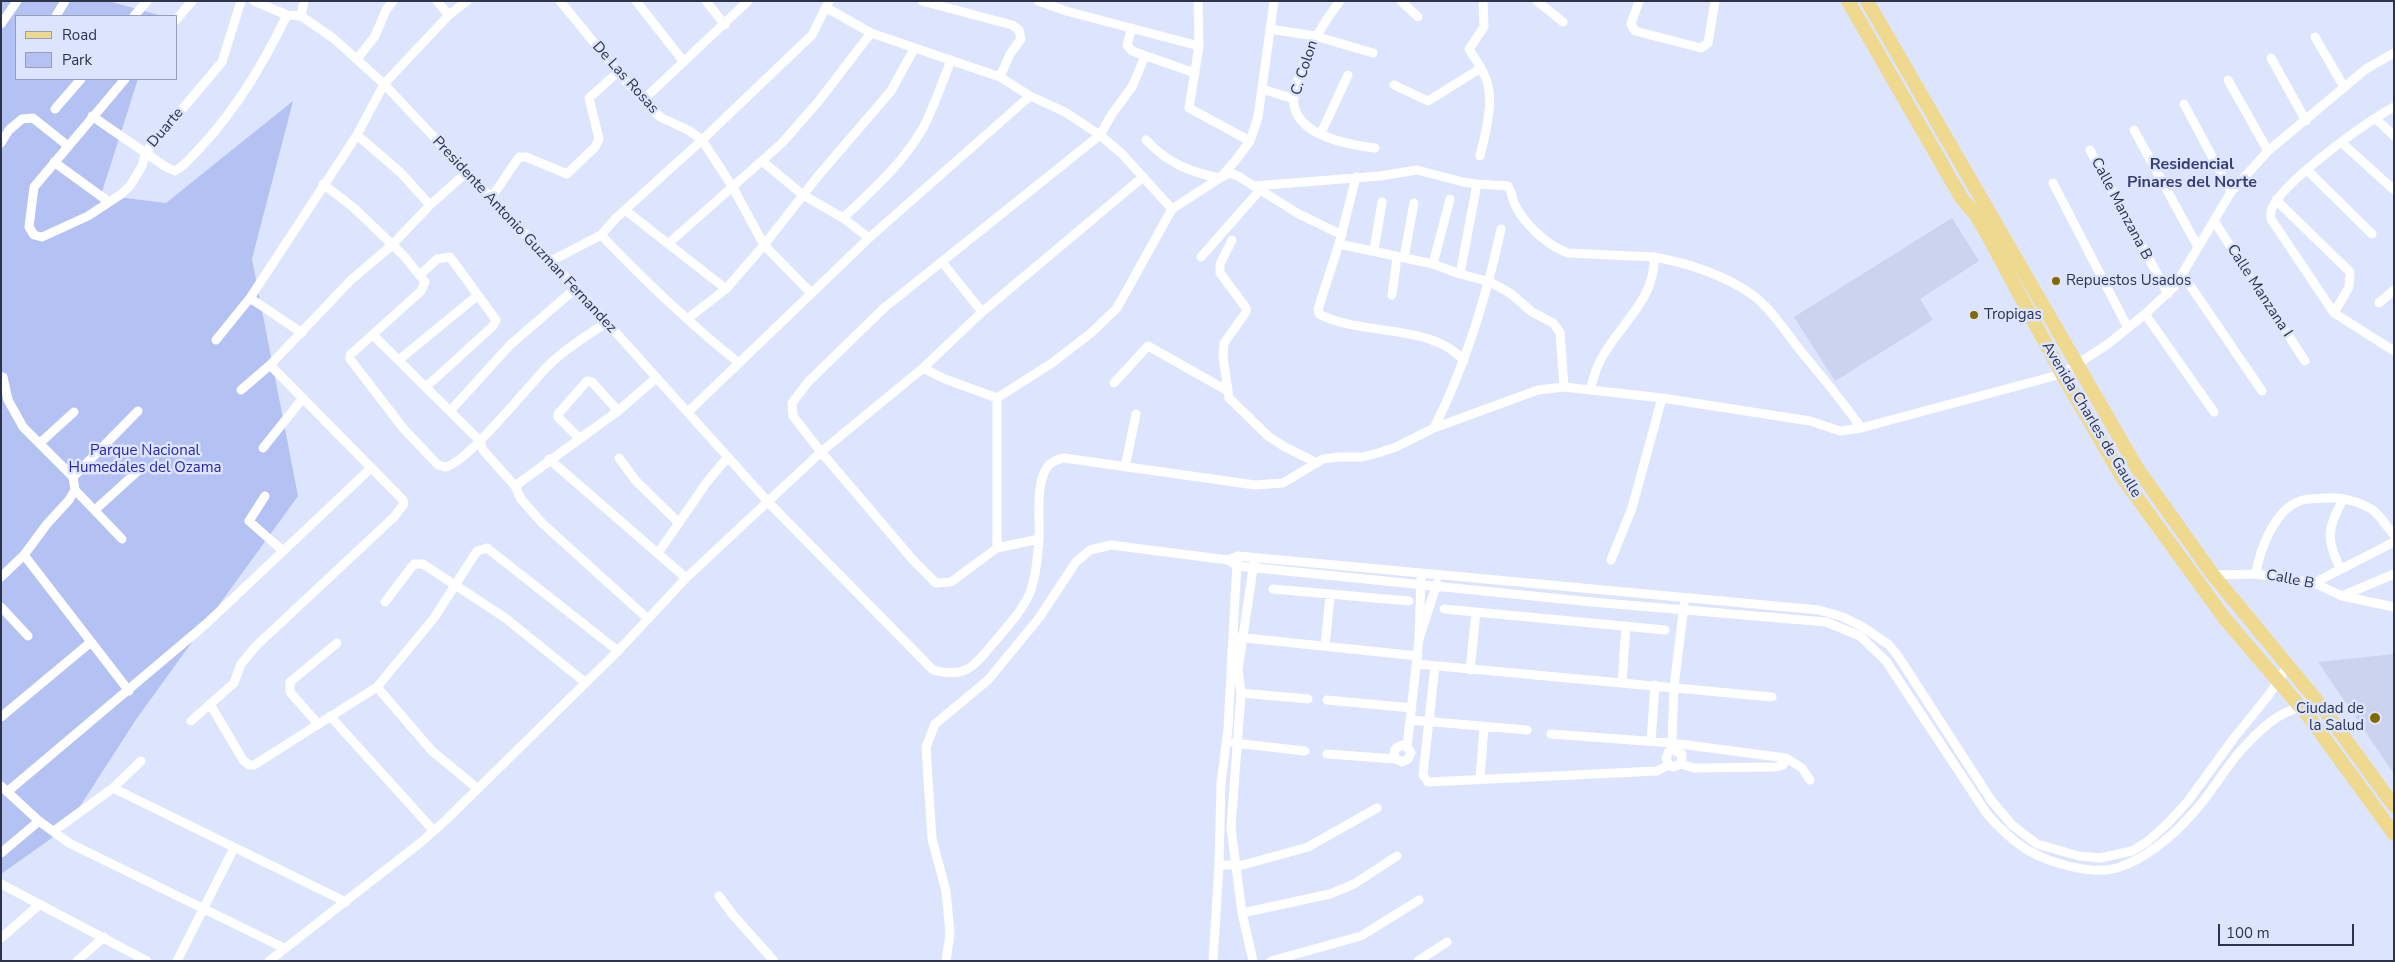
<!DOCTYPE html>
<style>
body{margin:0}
#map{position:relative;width:2395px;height:962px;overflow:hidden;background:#dde4fd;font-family:"Nunito Sans",sans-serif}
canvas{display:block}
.frame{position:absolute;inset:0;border:2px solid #2d334b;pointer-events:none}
.legend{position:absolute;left:15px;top:15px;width:162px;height:65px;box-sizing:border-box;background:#dde4fd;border:1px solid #979db6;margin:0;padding:6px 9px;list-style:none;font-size:15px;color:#2d334b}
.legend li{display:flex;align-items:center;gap:10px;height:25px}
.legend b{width:25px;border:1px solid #979db6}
.scale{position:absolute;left:2218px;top:924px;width:136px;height:22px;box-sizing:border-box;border:2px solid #2d334b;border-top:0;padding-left:6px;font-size:15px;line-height:18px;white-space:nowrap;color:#2d334b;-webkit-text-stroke:4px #dde4fd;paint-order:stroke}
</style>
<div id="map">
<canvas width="2395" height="962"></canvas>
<div class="frame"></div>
<ul class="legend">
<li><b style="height:6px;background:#eed98e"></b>Road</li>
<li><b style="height:14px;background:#b4c1f3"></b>Park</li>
</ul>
<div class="scale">100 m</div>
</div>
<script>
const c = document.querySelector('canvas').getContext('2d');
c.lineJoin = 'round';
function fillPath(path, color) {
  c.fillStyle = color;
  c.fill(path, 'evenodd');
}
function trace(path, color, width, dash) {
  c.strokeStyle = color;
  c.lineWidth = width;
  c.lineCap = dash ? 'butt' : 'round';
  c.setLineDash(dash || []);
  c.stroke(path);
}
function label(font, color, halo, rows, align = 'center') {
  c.font = font + ' "Nunito Sans",sans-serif';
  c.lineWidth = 5;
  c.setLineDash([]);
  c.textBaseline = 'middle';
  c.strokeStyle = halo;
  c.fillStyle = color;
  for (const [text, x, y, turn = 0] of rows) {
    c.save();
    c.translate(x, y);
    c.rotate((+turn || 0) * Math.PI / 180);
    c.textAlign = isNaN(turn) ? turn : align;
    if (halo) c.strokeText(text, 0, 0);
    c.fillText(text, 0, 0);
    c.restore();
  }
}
const built = new Path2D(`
 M 1952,218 L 1979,261 L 1920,299 L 1933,320 L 1835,381 L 1794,317 Z
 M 2394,654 L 2394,774 L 2318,662 Z`);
const green = new Path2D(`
 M 1,1 L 108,1 L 159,15 L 158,16 L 16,16 L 16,79 L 138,79 L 101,195 L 166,203 L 293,101 L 252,259 L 298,496 L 137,718 L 66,828 L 1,874 Z`);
const minor = new Path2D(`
 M 254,1 L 287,15 L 301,16 L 314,25 L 333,38 L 384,84 L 576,288 L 769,503 L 933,670 C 963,678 972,669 991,646 C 1004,630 1023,611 1031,590 C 1036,575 1038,554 1039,538 C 1040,517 1036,493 1044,473 C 1048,463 1055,460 1064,458 L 1255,485 L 1283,483 L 1323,459 L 1338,457 L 1362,457 L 1378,453 L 1396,447 L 1434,428 L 1538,390 L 1564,387 L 1662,398 L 1810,421 L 1840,431 L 1861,428 L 2062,374 L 2108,344 L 2145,314 L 2175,286 L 2231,192 L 2268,151 L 2366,69 L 2394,53
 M 437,1 L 449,15
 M 560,1 L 627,83 L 660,117 L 688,130 L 702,140 L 732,186 L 764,245 L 811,293
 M 636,1 L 684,62
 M 706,1 L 725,25
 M 922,1 L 1012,25 L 1019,30 L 1021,39 L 1010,54 L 1000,77
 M 1038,1 L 1066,11 L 1199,46
 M 1198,1 L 1199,46 L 1189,108 L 1250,141
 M 1340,1 C 1324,21 1313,41 1304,64 C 1299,77 1292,92 1294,105 C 1299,136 1350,145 1375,148
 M 1401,1 L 1418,17
 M 1537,1 L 1563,22
 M 1639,1 L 1631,24 L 1635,31 L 1701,48 L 1708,43 L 1715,1
 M 827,8 L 871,33 L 1000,77 L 1030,96 L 1065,112 L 1100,135 L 1122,154 L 1172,209
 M 56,16 L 65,1
 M 134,16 L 147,1
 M 301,16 L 304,1
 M 176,20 L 192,1
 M 1,24 L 17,1
 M 1132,28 L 1127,45 L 1132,51 L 1195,73
 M 1270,29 L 1315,36 L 1373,53
 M 2315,37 L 2344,87
 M 2271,58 L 2306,121
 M 357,59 L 375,36 L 386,10 L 393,1
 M 125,79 L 34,187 L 29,227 L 34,235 L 42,237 L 88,216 L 120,195 L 130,186 L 142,166 L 146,152 L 222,62 L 241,1
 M 2228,80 L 2268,151
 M 1394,85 L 1428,101 L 1481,68
 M 1262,89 L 1294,99
 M 643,100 L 748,1
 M 2184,104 L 2231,192
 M 2394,107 C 2366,122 2284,181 2272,208 C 2270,212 2271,215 2271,219 L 2334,313 L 2394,351
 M 55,109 L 81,79
 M 92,116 L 166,167 L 175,171 C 185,166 192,156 200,148 C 238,107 263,64 287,15
 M 2375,118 L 2394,136
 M 2134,130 L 2198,247
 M 1321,133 L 1348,75
 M 357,135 L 400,172 L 430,205
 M 1146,140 C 1168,163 1189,172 1220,178 L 1230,173 L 1238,176 L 1297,213 L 1342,235
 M 1,143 L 9,130 L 22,119 L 33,118 L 68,146
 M 2342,143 L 2394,190
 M 2090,150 L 2168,294
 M 1480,156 C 1485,135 1495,100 1486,79 C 1482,68 1475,59 1469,49 L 1484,27 L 1483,1
 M 762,161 L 803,195 L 843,218 L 869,238
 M 54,162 L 109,202
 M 2307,170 L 2372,234
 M 1356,177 L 1339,244 L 1318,309 L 1319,314 C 1360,336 1433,323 1464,361
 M 2053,183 L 2128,328
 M 323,184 L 354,208 L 403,255 L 425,282 L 421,291 L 350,355 L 350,359 L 403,428 L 438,465 L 445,467 C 468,463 530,383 550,364 C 566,348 588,335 606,323
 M 1254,186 L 1380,176 L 1417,170 L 1463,182 L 1477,184
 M 491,198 L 519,157 L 526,157 L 567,174 L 595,147 L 599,139 L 589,98 L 618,72
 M 2276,200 L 2350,272 L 2349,287 L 2334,313
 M 625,210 L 726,289
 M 843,218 C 872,191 903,163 923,128 C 934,107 942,83 951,60
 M 2214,221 L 2305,361
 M 601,235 C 644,280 690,324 739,363
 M 1232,240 L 1220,264 L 1220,273 L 1246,308 L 1246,312 L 1224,343 L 1223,356 L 1229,398 L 1268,436 L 1285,447 L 1317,463
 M 669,243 L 782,143 L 818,102 L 871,33
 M 1339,244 L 1433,264 L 1460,274 L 1490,282 L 1510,293 L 1532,312 L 1553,323 L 1560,332 L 1564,387
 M 1374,250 L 1382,202
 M 1201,257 L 1260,190
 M 1404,257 L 1414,203
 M 1654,257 C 1688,263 1721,274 1750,293 C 1770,307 1785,331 1800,350 C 1821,376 1842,400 1861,428
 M 551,261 L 601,235 L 616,218 L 702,140 L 812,35 L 829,1
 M 942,262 L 982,312
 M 1433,264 L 1450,199
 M 1460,274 L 1477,184 L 1508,186 C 1512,192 1512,199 1515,205 C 1525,225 1548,246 1568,253 L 1654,257 C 1656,301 1616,327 1599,363 C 1595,371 1593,381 1590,389
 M 420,275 L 437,259 L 450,257 L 496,320 L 493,326 L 426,387
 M 2183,275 L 2262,391
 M 1392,295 L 1397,257
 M 250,298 L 302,333
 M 2379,303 L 2394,290
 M 2145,314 L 2214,412
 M 687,319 L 726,289 L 764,245 L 818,176 L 891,91 L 914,49
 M 373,335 L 480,441 L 483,450 L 515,486 L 521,499 L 542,523 L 648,619
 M 216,340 L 250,298 L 296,228 L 357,135 L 384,84 L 449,15 L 467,1
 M 400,359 L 478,295
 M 923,368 L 945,379 L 997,398
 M 3,377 L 8,400 L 23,427 L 73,477
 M 1114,383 L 1148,346 L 1228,391
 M 241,390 L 270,365 L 351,280 L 391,246 L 430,205 L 467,172
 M 997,398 L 1052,363 L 1091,333 L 1117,308 L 1172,209 L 1220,178 L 1235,161 L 1250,141 L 1258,117 L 1274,1
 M 997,398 L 997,548 L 1039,539
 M 451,410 L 510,345 L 576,288
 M 688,412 L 869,238 L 1030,96
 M 1434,428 C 1466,364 1486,299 1501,229
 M 579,438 L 558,417 L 558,414 L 587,381 L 592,382 L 618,411
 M 40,443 L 74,412
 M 263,448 L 303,398
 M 619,458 L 636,481 L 679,523
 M 549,459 L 686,578
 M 1125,467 L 1136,414
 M 515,486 L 618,411 L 656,378
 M 75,490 L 122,539
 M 265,496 L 249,521 L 283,551
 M 96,509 L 139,470
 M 997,548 L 951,582 L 936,583 L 913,560 L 821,452 L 793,416 L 792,403 L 808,382 L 884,308 L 1100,135 L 1112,114 L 1132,87 L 1145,56
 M 658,553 L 707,482 L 728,457
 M 1611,560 L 1632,508 L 1662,398
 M 2340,569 C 2326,535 2327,532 2343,499
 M 2256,574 C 2259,551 2275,509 2300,501 C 2308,498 2318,499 2327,498 C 2343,497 2361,502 2374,511 C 2381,517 2387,527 2394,535
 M 2213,575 L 2256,574 L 2314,583 L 2342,596 L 2394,607
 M 1,577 L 24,555
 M 1421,579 L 1419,639 L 1437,583
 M 2314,583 L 2394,542
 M 1273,589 L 1409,601
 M 2342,596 L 2394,574
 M 385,602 L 414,564 L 423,564 L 504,617 L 586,683
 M 1,607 L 28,636
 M 1444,609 L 1665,630
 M 1236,637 L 1418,656
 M 1325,646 L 1330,596
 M 1417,664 L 1772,697
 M 1435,666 L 1423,775 L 1428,782 L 1657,771 L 1669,765
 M 2288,666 L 2268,696 L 2234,738 L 2188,801 L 2168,823 L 2148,841 L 2132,851 L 2100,858 L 2079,856 L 2037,844 L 2012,825 L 1991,800 L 1898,656 L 1889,645 L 1863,627 L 1843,617 L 1819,610 L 1776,606 L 1238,556 L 1228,560 L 1237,566 L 1592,602 L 1826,622 L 1860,636 L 1886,661 L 1987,814 C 1997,825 2007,836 2020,845 C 2041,861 2091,876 2117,868 C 2146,859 2174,835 2193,813 C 2212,793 2225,767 2244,747 C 2255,735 2267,723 2281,715 C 2294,708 2302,708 2315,698
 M 1470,670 L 1476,612
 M 1622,682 L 1626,626
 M 377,687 L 432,751 L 478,789
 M 129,691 L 24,555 L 47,524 L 69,500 L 75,490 L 73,477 L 138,411
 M 1241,693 L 1308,699
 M 1327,700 L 1412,708
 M 210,704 L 243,760 L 249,765 L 254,765 L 377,687 L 434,618 L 477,551 L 487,548 L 618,651
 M 330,716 L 434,831
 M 1,717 L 91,642
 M 1411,720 L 1527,730
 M 191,721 L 234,683 L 241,664 L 256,646 L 394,517 L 404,504 L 403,500 L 270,365
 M 318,724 L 290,692 L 290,682 L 337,643
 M 1551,734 L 1672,743 L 1674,687 L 1684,605
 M 1651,741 L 1655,685
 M 1234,743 L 1305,751
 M 1673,750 L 1672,743 L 1786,758 L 1802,768 L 1810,780
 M 1673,750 L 1669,751 L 1666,758 L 1669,765 L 1673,767 L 1681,764 L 1694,768 L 1776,767 L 1783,765 L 1786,758
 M 1673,750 L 1682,754 L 1681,764
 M 1327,754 L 1396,759 L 1402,762 L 1408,759 L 1411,753 L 1407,747 L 1419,639
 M 1396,759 L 1394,754 L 1395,749 L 1402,745 L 1407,747
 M 1480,779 L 1484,727
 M 1,786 L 39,821 L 69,843 L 284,948
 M 113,788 L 346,902
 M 7,792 L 206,624 L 371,468
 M 54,831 L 113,788 L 141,761
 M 1,853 L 39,821
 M 1219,865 L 1243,865 L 1308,847 L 1377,808
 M 1,884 L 147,961
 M 719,896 L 733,915 L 774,961
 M 1242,913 L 1330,894 L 1354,884 L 1397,856
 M 1,938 L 40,904
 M 77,961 L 104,937
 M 177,961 L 234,848
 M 269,961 L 420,843 L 446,820 L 618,651 L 686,578 L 821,452 L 923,368 L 982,312 L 1143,177
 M 946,961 L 950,934 L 946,891 L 932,839 L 926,747 L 935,724 L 988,680 L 1039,618 L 1076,562 L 1090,550 L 1111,545 L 1228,560
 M 1213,961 L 1219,865 L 1221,783 L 1228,729 L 1237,562
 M 1253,961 L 1242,913 L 1231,828 L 1241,693 L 1238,670 L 1254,562
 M 1271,961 L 1361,936 L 1419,900
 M 1418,961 L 1447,942`);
const primary = new Path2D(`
 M 1848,1 L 1962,199 L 1976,215 L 1987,234 L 2062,374 L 2122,477 L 2225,619 L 2309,717 L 2394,834
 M 1867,1 L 2137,468 L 2213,575 L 2322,707 L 2394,806`);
const markers = [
 [2056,281,5,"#816902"],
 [1974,315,5,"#816902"],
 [2375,718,6,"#816902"]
];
const streetNames = [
 ["C. Colon",1305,68,-72],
 ["De Las Rosas",625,78,48],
 ["Duarte",166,128,-50],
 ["Calle Manzana B",2121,209,62],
 ["Presidente Antonio Guzman Fernandez",524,235,47],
 ["Calle Manzana I",2259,291,57],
 ["Avenida Charles de Gaulle",2091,420,59],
 ["Calle B",2290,580,11]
];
const poiNames = [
 ["Repuestos Usados",2066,281],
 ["Tropigas",1984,315],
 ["Ciudad de",2364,709,"right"],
 ["la Salud",2364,726,"right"]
];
const parkNames = [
 ["Parque Nacional",145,451],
 ["Humedales del Ozama",145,468]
];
const neighbourhoodNames = [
 ["Residencial",2192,165],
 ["Pinares del Norte",2192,183]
];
fillPath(built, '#cbd3ee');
fillPath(green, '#b4c1f3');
trace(minor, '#fff', 9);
trace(primary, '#eed98e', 14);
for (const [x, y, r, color] of markers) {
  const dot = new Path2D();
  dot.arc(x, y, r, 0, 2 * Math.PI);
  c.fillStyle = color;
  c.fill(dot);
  trace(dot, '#dde4fd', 2);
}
label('15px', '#2d334b', '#dde4fd', streetNames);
label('15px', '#2d334b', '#dde4fd', poiNames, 'left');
label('15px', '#2927a6', '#dde4fd', parkNames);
label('bold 16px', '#353f71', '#dde4fd', neighbourhoodNames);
</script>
